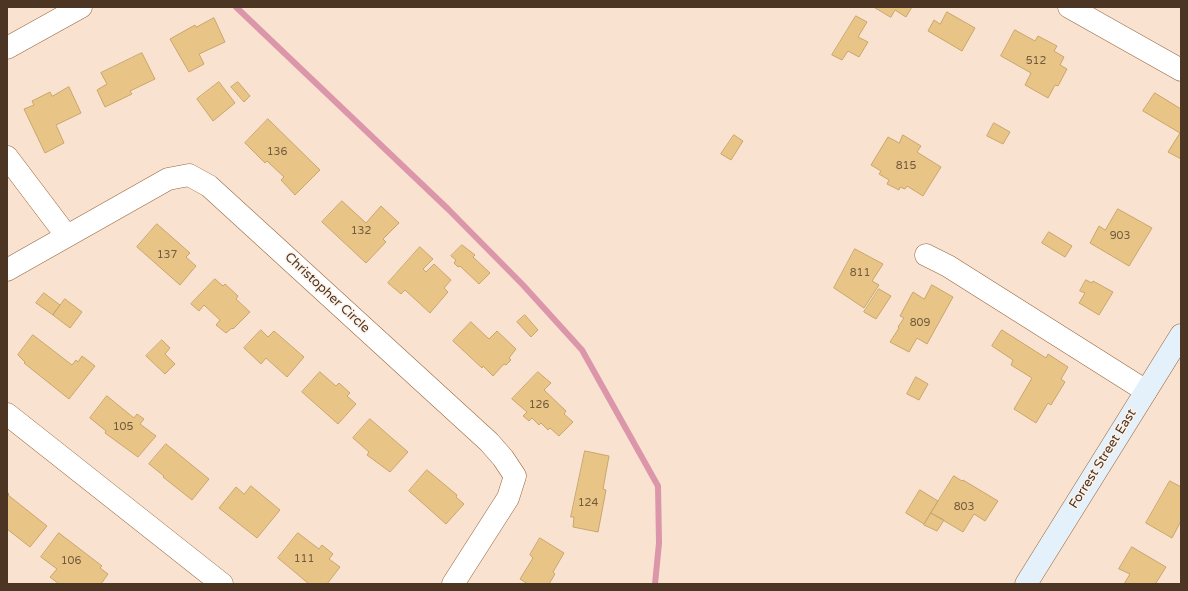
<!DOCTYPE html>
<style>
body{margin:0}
#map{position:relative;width:1188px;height:591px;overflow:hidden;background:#f9e2d0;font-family:"Varela Round",sans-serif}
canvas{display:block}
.frame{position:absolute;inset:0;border:8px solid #4c3623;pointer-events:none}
</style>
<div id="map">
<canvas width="1188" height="591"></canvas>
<div class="frame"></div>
</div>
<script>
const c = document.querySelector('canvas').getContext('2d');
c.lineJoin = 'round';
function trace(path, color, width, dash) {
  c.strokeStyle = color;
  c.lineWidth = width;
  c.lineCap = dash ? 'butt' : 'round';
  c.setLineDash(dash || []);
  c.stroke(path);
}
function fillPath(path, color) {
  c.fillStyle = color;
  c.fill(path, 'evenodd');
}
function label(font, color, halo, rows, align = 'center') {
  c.font = font + ' "Varela Round",sans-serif';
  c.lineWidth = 3;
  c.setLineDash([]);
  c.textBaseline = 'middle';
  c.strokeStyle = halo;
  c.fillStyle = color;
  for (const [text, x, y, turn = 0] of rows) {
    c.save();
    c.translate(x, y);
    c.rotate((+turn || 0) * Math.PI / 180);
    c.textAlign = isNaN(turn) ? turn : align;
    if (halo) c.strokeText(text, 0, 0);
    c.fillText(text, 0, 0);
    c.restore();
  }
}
const stream = new Path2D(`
 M 236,7 L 448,209 L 523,285 L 582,350 L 658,486 L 659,543 L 655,584`);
const building = new Path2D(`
 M 874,7 L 912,7 L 906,17 L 895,10 L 891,17 Z
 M 947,12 L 975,28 L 962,51 L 928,31 L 934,20 L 940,24 Z
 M 856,16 L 867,22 L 858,37 L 868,42 L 859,57 L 848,51 L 842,60 L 832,55 Z
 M 214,18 L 225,42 L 199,54 L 204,64 L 189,72 L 170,39 L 195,25 L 196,27 Z
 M 1015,30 L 1035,41 L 1038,36 L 1057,46 L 1054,51 L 1064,57 L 1060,65 L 1067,69 L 1058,86 L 1055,85 L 1048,98 L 1025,85 L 1031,73 L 1001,56 Z
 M 142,53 L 155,79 L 130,91 L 132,94 L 105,107 L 97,90 L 107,84 L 101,73 Z
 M 219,82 L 235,103 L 213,121 L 197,99 Z
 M 238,82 L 250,96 L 244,102 L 231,87 Z
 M 69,87 L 81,113 L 56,125 L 64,143 L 45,153 L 24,109 L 34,105 L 32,101 L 50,92 L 52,96 Z
 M 1155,93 L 1181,109 L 1181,159 L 1168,152 L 1180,133 L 1143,111 Z
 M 268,119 L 320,170 L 295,195 L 281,180 L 284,177 L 267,161 L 265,163 L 245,143 Z
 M 994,123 L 1010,132 L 1003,144 L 987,136 Z
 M 734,135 L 743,141 L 731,160 L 721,154 Z
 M 903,135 L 921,146 L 917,152 L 941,167 L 923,196 L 907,186 L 905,189 L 900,187 L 899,190 L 887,184 L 889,180 L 879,174 L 881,171 L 871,165 L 888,137 L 899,143 Z
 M 342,201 L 366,223 L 381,206 L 399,223 L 383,239 L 386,242 L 366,263 L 322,222 Z
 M 1118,209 L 1152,228 L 1129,266 L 1090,243 L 1099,226 L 1105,230 Z
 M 157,224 L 190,253 L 186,257 L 196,266 L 180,285 L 137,247 Z
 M 1049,232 L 1072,246 L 1065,257 L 1042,243 Z
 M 462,245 L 475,255 L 473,257 L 490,273 L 479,284 L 460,266 L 458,267 L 454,263 L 456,260 L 451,256 Z
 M 420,247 L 433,259 L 423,269 L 426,272 L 434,264 L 451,280 L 444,288 L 448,292 L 430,313 L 405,290 L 401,294 L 388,283 Z
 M 855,249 L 883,264 L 872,281 L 879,285 L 864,308 L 834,288 Z
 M 215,279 L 223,286 L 225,284 L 238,296 L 236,299 L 250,312 L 233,329 L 232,328 L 226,333 L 216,325 L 220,320 L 204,305 L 199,311 L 191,304 Z
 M 1086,280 L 1092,283 L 1093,281 L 1113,292 L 1099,315 L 1079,303 L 1085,293 L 1080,291 Z
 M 932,285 L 953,297 L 927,344 L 917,338 L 909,352 L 890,342 L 899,328 L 898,327 L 904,318 L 900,316 L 913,292 L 924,299 Z
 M 879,289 L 891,296 L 876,319 L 864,312 Z
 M 44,293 L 60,305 L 53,315 L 36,303 Z
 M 65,299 L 82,312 L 70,328 L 53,315 Z
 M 525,315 L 538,330 L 531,337 L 517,322 Z
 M 471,322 L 489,339 L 497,331 L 516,349 L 509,358 L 511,360 L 506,365 L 504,364 L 493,376 L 483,366 L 482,368 L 453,341 Z
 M 261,330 L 268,337 L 274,331 L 304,357 L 287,377 L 266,358 L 261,364 L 244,348 Z
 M 1002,330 L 1046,358 L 1048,354 L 1068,367 L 1061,379 L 1065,382 L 1051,405 L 1048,403 L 1036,423 L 1014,409 L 1032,378 L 1011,365 L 1013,360 L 992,346 Z
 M 33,335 L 72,365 L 76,360 L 78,362 L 82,356 L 95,366 L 69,399 L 24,363 L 25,362 L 18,355 Z
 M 162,340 L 170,348 L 165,354 L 175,364 L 165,374 L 146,356 Z
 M 320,372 L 336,386 L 339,383 L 350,393 L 347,396 L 356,404 L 338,424 L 302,392 Z
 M 538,372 L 551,383 L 544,390 L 566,411 L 564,414 L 573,422 L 559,436 L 550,428 L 548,430 L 541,423 L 539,425 L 532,418 L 529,421 L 523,416 L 527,412 L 512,399 Z
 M 916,377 L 928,384 L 919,400 L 907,394 Z
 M 107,396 L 134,418 L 137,414 L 144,419 L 140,424 L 156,436 L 138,457 L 105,433 L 106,431 L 90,418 Z
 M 370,419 L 408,452 L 390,472 L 367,455 L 369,452 L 353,438 Z
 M 166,444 L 209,479 L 192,500 L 163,477 L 164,476 L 149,464 Z
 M 585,451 L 609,456 L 603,489 L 606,490 L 598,532 L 573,527 L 574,517 L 571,517 Z
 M 427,470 L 457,495 L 456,497 L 464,504 L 446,524 L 409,491 Z
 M 954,476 L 962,481 L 963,480 L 998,501 L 985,521 L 974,514 L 963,532 L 931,513 Z
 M 1170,481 L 1181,487 L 1181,521 L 1172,538 L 1146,523 Z
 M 251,486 L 280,510 L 257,538 L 219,508 L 236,487 L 244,494 Z
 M 920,490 L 938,501 L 924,524 L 906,513 Z
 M 7,492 L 9,494 L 8,495 L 47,526 L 30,547 L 7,529 Z
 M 931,513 L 944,520 L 937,531 L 924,525 Z
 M 59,533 L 102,566 L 100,568 L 108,574 L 101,584 L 59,584 L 50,577 L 57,569 L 41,557 Z
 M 298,533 L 319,549 L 322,545 L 333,554 L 329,559 L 340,567 L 327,584 L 309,584 L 278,558 Z
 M 540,538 L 564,553 L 553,572 L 555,574 L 549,584 L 528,584 L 520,579 L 533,558 L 530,555 Z
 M 1132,547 L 1166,567 L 1156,583 L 1158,584 L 1124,584 L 1130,574 L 1119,569 Z`);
const minor = new Path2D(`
 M 1069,7 L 1181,70
 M 7,157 L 66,235
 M 926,255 L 948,266 L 1146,391
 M 7,270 L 168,179 L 189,175 L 209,186 L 489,442 L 503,458 L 515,476 L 508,498 L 453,584
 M 7,414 L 222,584`);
const tertiary = new Path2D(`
 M 7,48 L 81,7`);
const secondary = new Path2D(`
 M 1026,584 L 1181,335`);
const numberNames = [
 ["512",1036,61],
 ["136",277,152],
 ["815",906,166],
 ["132",361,231],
 ["903",1120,236],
 ["137",167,255],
 ["811",860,273],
 ["809",920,323],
 ["126",539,405],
 ["105",123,427],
 ["124",588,503],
 ["803",964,507],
 ["111",304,559],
 ["106",71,561]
];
const streetNames = [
 ["Christopher Circle",327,293,43],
 ["Forrest Street East",1103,459,-58]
];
trace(stream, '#dc96aa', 6);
fillPath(building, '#e8c587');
trace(building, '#c8a66a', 1);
trace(minor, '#97663a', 23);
trace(tertiary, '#97663a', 23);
trace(secondary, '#97663a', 23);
trace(minor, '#fff', 22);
trace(tertiary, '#fff', 22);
trace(secondary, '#e4f0fa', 22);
label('11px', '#735a3c', null, numberNames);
label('13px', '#4c3623', '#fdf1e8', streetNames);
</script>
